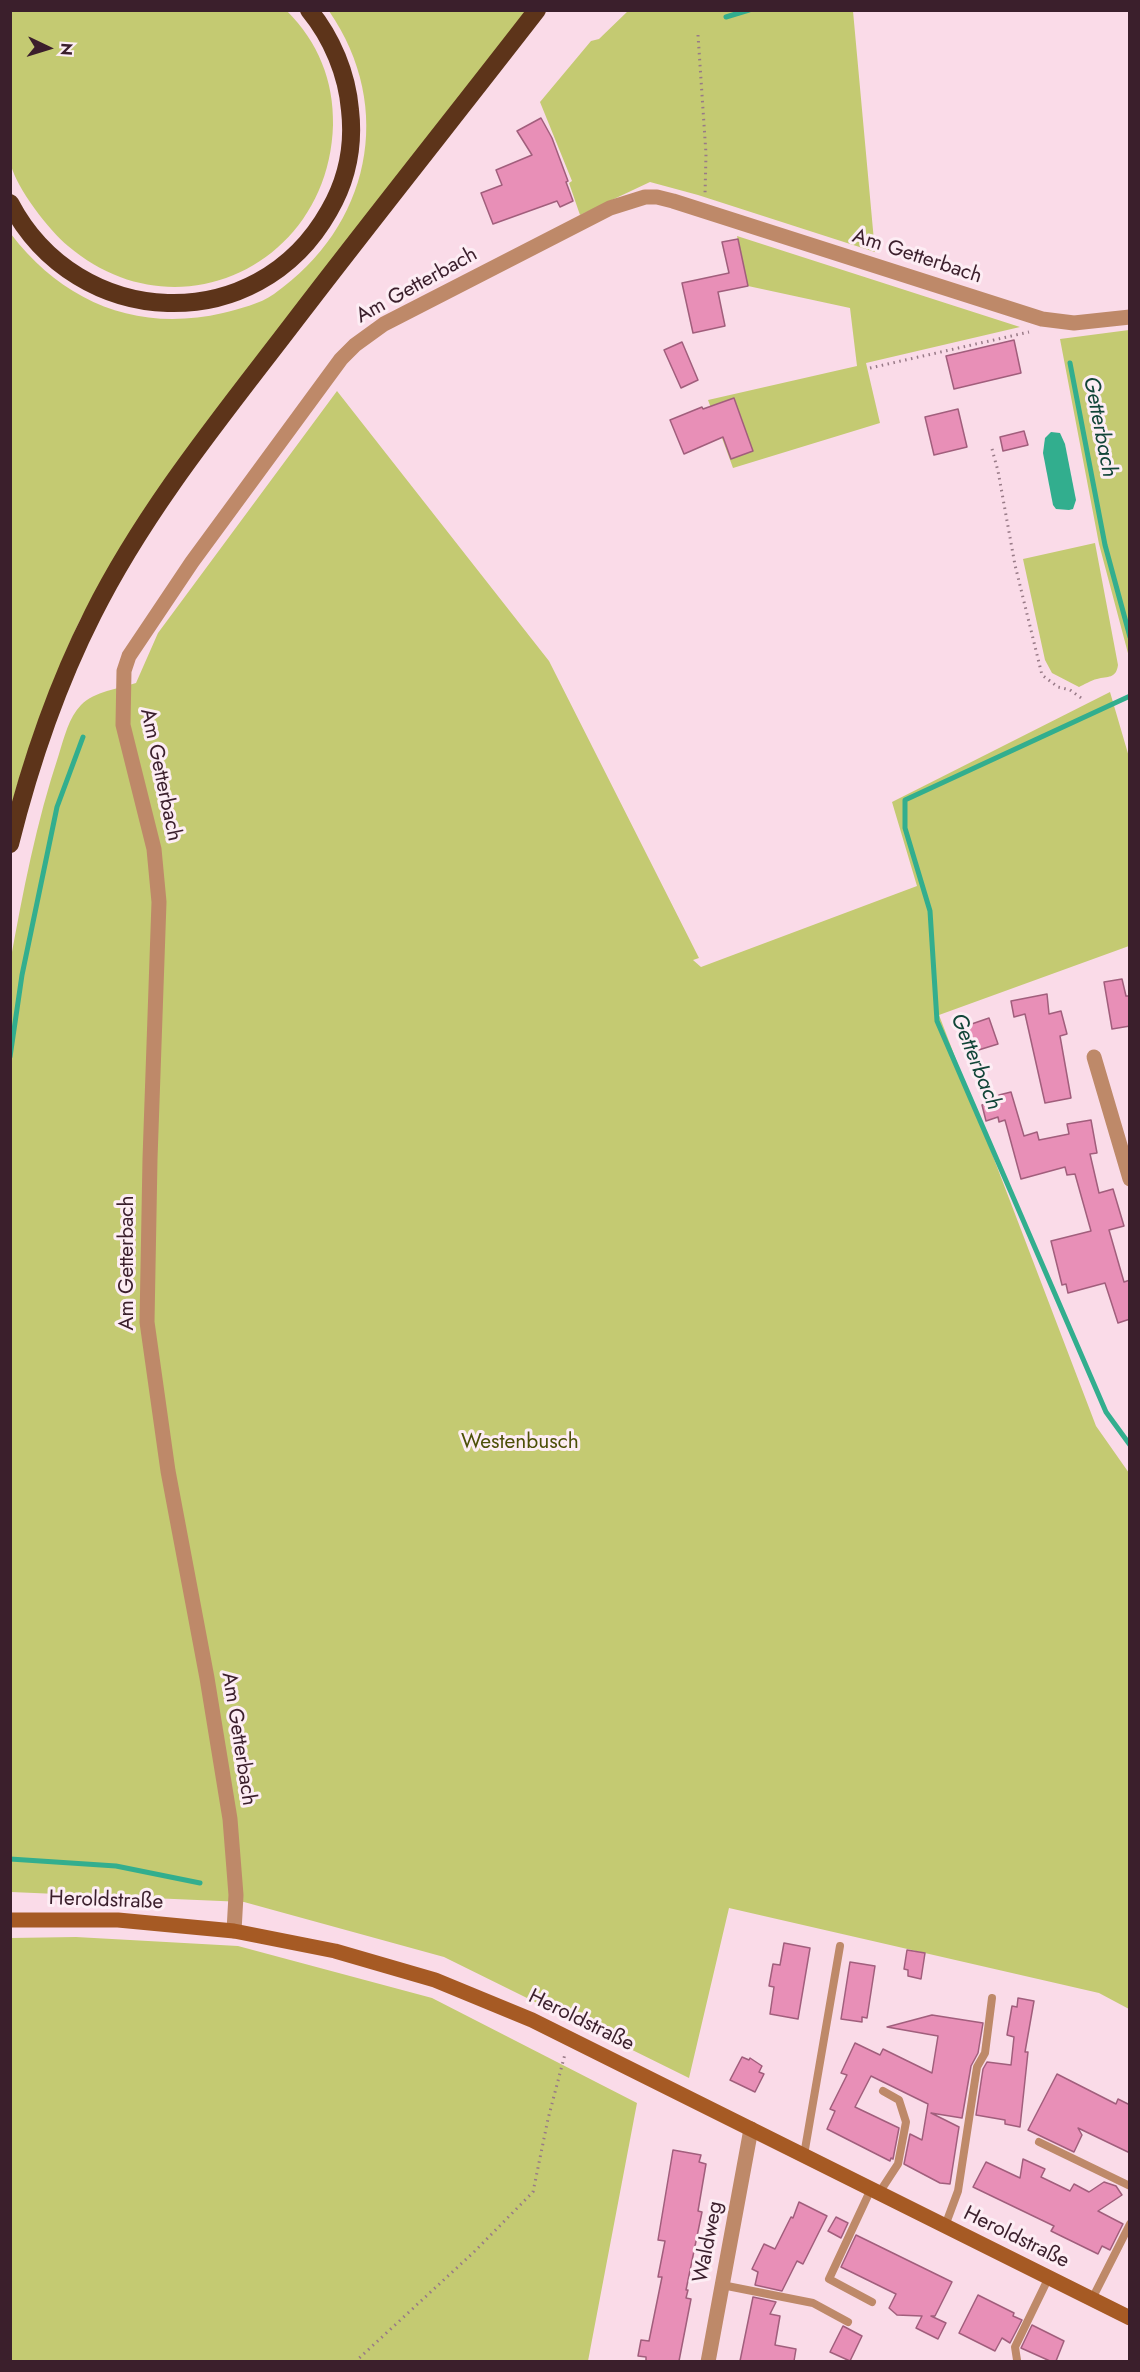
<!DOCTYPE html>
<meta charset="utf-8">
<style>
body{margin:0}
#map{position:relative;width:1140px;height:2372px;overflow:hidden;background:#fadbe8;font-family:Jost,sans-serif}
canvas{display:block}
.frame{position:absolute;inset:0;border:12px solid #3b1f2c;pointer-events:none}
.north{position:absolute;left:18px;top:18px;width:60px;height:60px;-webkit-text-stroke:4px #fdedf4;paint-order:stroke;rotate:94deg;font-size:16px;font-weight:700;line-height:24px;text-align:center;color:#3b1f2c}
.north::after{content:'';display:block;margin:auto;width:21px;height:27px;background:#3b1f2c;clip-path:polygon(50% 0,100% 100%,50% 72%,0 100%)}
</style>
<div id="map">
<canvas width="1140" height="2372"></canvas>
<div class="frame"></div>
<div class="north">N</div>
</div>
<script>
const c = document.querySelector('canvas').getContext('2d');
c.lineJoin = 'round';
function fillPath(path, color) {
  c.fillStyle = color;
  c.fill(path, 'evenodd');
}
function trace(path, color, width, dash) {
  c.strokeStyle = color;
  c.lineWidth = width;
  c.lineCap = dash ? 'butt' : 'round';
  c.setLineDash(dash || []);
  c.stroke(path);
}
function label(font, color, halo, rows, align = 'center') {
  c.font = font + ' Jost,sans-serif';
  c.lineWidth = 6;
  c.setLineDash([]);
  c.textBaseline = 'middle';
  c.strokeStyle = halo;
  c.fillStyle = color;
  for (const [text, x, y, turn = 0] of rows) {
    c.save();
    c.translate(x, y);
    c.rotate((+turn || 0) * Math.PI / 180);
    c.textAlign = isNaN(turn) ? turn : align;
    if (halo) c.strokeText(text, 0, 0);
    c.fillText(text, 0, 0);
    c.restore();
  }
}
const green = new Path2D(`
 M 10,11 L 287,11 C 318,42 334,81 333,125 C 329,265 176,338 68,246 C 49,230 17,189 11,165 C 7,152 10,134 10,120 C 10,83 10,47 10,11 Z
 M 329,11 L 527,11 L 81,618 C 52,679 29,742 11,807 L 11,234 C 63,302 137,333 223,313 C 239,309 260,304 274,294 C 370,227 396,108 329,11 Z
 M 628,11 L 853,11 L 875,252 L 698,195 L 650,182 L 580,215 L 569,183 L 572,181 L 540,102 L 591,41 L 599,39 Z
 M 737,236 L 1020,327 L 866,363 L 880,423 L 733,468 L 708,400 L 857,366 L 850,308 L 748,286 Z
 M 1129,330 L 1130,330 L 1129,657 L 1099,544 L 1060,339 Z
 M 337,391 L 549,661 L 699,958 L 693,960 L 701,967 L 917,886 L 892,802 L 1110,692 L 1129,757 L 1129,946 L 939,1015 L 1096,1426 L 1129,1473 L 1129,2009 L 1099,1993 L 729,1908 L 689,2078 L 444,1957 L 244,1902 L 11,1892 L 10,963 C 23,892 36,823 59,754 C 64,738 69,717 81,705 C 95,691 118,689 136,683 L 158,633 Z
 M 1095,543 L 1118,665 C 1116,679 1108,676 1097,679 C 1091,680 1084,685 1079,687 L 1052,673 L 1045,660 L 1023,559 Z
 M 76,1937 L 238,1946 L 432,1998 L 637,2103 L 588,2361 L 11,2361 L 11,1938 Z`);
const water = new Path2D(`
 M 1051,432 L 1060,433 L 1065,444 L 1076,500 L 1073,509 L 1069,510 L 1056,509 L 1053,505 L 1043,453 L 1045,438 Z`);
const stream = new Path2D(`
 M 726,17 L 749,10
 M 1070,363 L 1105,545 L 1130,637
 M 1130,696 L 905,800 L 905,828 L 930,911 L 937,1021 L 1106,1412 L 1130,1445
 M 10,1057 L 22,975 L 57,807 L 83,737
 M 10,1859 L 116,1866 L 200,1883`);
const building = new Path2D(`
 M 541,118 L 552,138 L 568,181 L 566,182 L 573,201 L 560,207 L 557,201 L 493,224 L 481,193 L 502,185 L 496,170 L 532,155 L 517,131 Z
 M 738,239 L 748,286 L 718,292 L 725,326 L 693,333 L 682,283 L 729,273 L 722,242 Z
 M 1014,340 L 1021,373 L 954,389 L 946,356 Z
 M 682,342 L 698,380 L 681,388 L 664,350 Z
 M 734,398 L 753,451 L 731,459 L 723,437 L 684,454 L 670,420 L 702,407 L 703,409 Z
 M 958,409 L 967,447 L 934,455 L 925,417 Z
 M 1024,431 L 1028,445 L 1003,451 L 1000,437 Z
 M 1122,979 L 1126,996 L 1130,996 L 1130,1026 L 1112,1029 L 1104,982 Z
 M 1047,994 L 1049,1014 L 1061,1011 L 1067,1034 L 1060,1036 L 1071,1098 L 1045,1103 L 1025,1014 L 1014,1017 L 1011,1001 Z
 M 989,1018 L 998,1044 L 972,1052 L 963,1027 Z
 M 1011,1092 L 1024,1136 L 1037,1132 L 1039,1140 L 1069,1134 L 1067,1124 L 1091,1120 L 1097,1153 L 1090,1154 L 1099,1193 L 1113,1189 L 1124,1226 L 1109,1230 L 1124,1282 L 1130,1280 L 1130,1319 L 1118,1323 L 1105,1283 L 1068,1293 L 1066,1284 L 1062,1285 L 1051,1241 L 1091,1231 L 1075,1174 L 1067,1175 L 1065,1167 L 1021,1179 L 1005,1120 L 999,1122 L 998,1117 L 986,1121 L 982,1105 L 1000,1100 L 999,1095 Z
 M 784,1943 L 810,1948 L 798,2019 L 770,2014 L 774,1987 L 769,1986 L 773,1964 L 780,1965 Z
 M 907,1950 L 925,1953 L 921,1979 L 908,1976 L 908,1970 L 904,1969 Z
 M 850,1962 L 875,1966 L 867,2018 L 862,2017 L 862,2022 L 841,2019 Z
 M 1018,1998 L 1034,2001 L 1025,2052 L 1028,2052 L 1020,2127 L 1005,2124 L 1005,2120 L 976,2115 L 983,2069 L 987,2062 L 1011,2065 L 1014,2037 L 1007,2035 L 1012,2006 L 1017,2007 Z
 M 932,2015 L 983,2023 L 978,2053 L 971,2066 L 962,2118 L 931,2113 L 959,2127 L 950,2184 L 940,2183 L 904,2164 L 910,2134 L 922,2140 L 928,2104 L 871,2076 L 855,2107 L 899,2128 L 893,2159 L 891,2158 L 890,2161 L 827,2129 L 835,2111 L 830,2109 L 847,2075 L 841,2073 L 855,2043 L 880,2055 L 883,2049 L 932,2073 L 938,2036 L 887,2027 Z
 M 742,2057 L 749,2060 L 750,2058 L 762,2066 L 759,2072 L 764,2074 L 755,2092 L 730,2080 Z
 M 1057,2074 L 1116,2104 L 1118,2099 L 1130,2105 L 1130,2153 L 1078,2128 L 1082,2135 L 1074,2152 L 1028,2130 Z
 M 673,2150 L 701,2155 L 699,2162 L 706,2164 L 698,2211 L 702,2212 L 686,2290 L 688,2290 L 686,2298 L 691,2299 L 679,2361 L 646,2361 L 646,2357 L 638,2356 L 641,2340 L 649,2341 L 662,2277 L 658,2277 L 665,2241 L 658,2240 Z
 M 1023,2159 L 1045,2169 L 1041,2177 L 1070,2191 L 1074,2184 L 1089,2192 L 1104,2182 L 1116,2186 L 1122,2195 L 1098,2211 L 1123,2224 L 1110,2250 L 1102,2246 L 1098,2254 L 1051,2231 L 1054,2226 L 973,2187 L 986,2162 L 1020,2178 Z
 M 799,2202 L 827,2216 L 803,2264 L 797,2261 L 782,2291 L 755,2285 L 758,2272 L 752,2269 L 764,2244 L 775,2249 L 791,2217 L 793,2218 Z
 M 836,2217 L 848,2223 L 841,2238 L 828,2231 Z
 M 856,2235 L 952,2282 L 935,2316 L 931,2316 L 946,2323 L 938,2339 L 916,2328 L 922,2316 L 897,2315 L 889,2308 L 896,2294 L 841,2267 Z
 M 978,2295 L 1014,2313 L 1013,2316 L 1022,2320 L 1010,2343 L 1002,2338 L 995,2351 L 959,2333 Z
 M 753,2297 L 776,2302 L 770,2314 L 780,2316 L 775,2345 L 796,2349 L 794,2361 L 740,2361 Z
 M 1032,2325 L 1064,2341 L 1056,2361 L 1050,2361 L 1021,2348 Z
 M 843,2326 L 862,2336 L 850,2361 L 830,2352 Z`);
const path = new Path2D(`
 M 698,35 L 706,154 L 705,195
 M 870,368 L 1029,332
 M 992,449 L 998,471 L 1015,565 L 1042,675 L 1058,687 L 1070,690 L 1084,700
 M 355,2362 L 475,2251 L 533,2192 L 548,2119 L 565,2054`);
const lane = new Path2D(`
 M 1039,2142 L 1130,2186
 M 804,2155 L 840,1946
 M 871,2189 L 829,2279 L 872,2302
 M 879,2193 L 898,2164 L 906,2122 L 899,2100 L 883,2091
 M 945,2226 L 958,2191 L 977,2067 L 985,2053 L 992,1998
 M 722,2285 L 813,2303 L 848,2322
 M 1092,2299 L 1130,2224
 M 1017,2360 L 1015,2347 L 1049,2277`);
const street = new Path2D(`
 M 1094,1057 L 1130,1179
 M 234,1931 L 236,1895 L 230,1819 L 207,1678 L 168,1471 L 147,1322 L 150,1159 L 159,902 L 154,849 L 123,725 L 124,671 L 129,656 L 192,562 L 341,359 L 355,345 L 384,324 L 610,208 L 645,197 L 657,197 L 673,201 L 1042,319 L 1074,323 L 1130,317
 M 708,2362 L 751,2129`);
const secondary = new Path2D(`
 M 10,1920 L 118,1920 L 234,1931 L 335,1951 L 435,1980 L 532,2020 L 1130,2318`);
const highway = new Path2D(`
 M 10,203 C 77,331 257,339 329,211 C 347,180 354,145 350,110 C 347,74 332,38 309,10
 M 10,844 C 30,764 56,687 93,614 C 147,506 227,410 300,314 C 378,212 458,112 537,10`);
const streetNames = [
 ["Am Getterbach",917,257,18],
 ["Am Getterbach",417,286,-29],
 ["Am Getterbach",160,775,78],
 ["Am Getterbach",128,1263,-90],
 ["Am Getterbach",238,1739,81],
 ["Heroldstraße",106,1901,2],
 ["Heroldstraße",581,2021,26],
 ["Heroldstraße",1016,2238,26],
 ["Waldweg",709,2242,-79]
];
const parkNames = [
 ["Westenbusch",520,1443]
];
const waterNames = [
 ["Getterbach",1099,427,79],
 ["Getterbach",975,1062,68]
];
fillPath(green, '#c4ca72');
fillPath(water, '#32ae8e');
trace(stream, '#32ae8e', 5);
fillPath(building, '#e88fb7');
trace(building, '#a15e7c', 1.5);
trace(path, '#987a87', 3, [1.5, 4.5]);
trace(lane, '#be8969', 8);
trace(street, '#be8969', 15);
trace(secondary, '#a65a24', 15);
trace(highway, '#5d341a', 18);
label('21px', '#3b1f2c', '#fdedf4', streetNames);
label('21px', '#4d5008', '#fdedf4', parkNames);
label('italic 22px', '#124538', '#fdedf4', waterNames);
</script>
